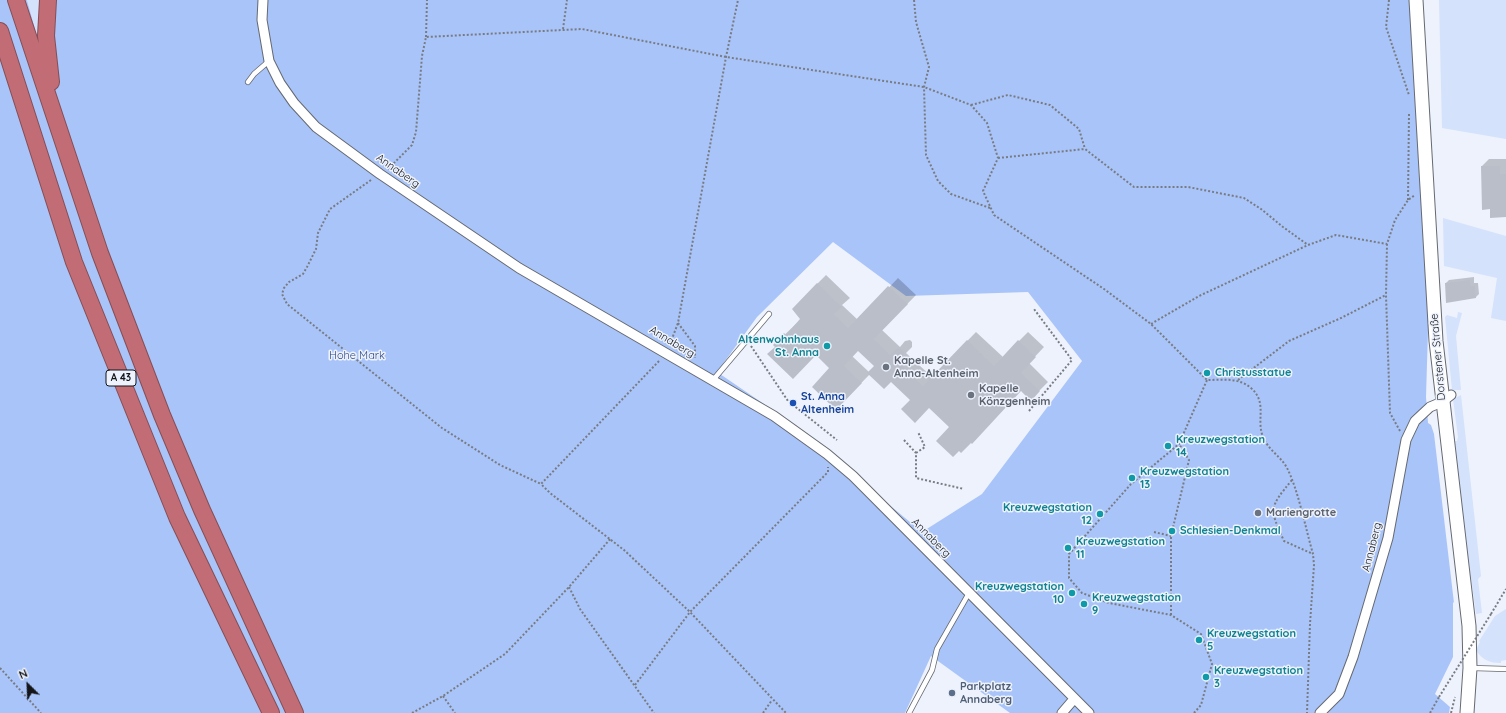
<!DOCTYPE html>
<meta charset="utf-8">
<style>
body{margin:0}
#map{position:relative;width:1506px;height:713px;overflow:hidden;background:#edf2fc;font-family:Quicksand,sans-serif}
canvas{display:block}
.north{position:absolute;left:8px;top:665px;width:40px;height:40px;-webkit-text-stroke:3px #edf2fc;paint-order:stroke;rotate:336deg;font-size:11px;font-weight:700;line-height:16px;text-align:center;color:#131518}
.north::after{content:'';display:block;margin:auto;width:14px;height:18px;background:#131518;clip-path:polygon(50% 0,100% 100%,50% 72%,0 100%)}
</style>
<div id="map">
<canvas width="1506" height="713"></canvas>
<div class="north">N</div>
</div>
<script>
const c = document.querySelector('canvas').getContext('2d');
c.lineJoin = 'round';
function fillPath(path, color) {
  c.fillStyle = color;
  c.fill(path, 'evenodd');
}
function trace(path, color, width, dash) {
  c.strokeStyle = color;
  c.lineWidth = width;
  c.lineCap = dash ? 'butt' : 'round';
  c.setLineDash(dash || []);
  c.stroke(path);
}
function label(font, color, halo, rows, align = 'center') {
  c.font = font + ' Quicksand,sans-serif';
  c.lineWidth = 3;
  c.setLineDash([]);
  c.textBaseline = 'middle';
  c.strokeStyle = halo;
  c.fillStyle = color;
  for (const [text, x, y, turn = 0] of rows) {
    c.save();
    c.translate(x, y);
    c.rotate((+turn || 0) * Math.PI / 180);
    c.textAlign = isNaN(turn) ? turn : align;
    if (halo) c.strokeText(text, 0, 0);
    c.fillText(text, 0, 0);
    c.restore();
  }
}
const green = new Path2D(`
 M 27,0 L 43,0 L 39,43 Z
 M 1439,0 L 1506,0 L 1506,139 L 1442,128 Z
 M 1443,218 L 1506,236 L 1506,321 L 1491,318 L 1497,278 L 1444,266 Z
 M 1458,312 L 1462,313 L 1456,336 L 1461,390 L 1452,390 L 1445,317 L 1447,315 L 1457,318 Z
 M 1461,395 L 1481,576 L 1478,579 L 1482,613 L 1476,614 L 1452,441 L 1457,441 L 1458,437 L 1453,399 Z
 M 1506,609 L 1506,660 L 1501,661 L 1501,663 C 1490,663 1482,660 1476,650 L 1480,642 L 1479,641 L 1495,616 Z`);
const forest = new Path2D(`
 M 0,0 L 27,0 L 39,43 L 43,0 L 1416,0 L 1430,264 L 1426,397 L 1428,423 L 1431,425 L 1434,434 L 1454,603 L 1453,602 L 1453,657 L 1435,694 L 1450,707 L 1449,713 L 1010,713 L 931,656 L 905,713 L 0,713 ZM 833,242 L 906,296 L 1028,292 L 1082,361 L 982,494 L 922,532 L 783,417 L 717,372 L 757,317 Z`);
const shadow = new Path2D(`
 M 1489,159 L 1506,159 L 1506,216 L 1491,208 L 1482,166 Z
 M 826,275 L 850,298 L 842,305 L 858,320 L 898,278 L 916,295 L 882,330 L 900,347 L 905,341 L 910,340 L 912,342 L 912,347 L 906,353 L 932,377 L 976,332 L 1003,357 L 1028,332 L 1044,347 L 1029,363 L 1048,382 L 1031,399 L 1021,390 L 951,427 L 930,407 L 911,400 L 891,381 L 870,374 L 836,409 L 831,368 L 816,354 L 776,347 L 774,345 L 801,319 L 817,284 ZM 858,350 L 875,366 L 869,372 L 852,356 Z
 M 1474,277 L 1474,283 L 1478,283 L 1479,294 L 1475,298 L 1446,283 L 1449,280 Z`);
const building = new Path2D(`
 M 1481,166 L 1500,166 L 1500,174 L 1506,174 L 1506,217 L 1490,218 L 1490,209 L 1482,210 Z
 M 1470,280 L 1471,286 L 1475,286 L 1476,298 L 1446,303 L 1445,283 Z
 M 817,283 L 842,307 L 834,314 L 848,328 L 888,286 L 908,304 L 874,339 L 890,355 L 896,349 L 900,348 L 904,352 L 903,357 L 898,362 L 923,386 L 967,340 L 994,366 L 1018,340 L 1036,357 L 1021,373 L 1040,391 L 1031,401 L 1021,391 L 972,444 L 971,443 L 961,453 L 959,451 L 953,457 L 936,441 L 949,427 L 929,408 L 915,423 L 901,409 L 910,400 L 891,382 L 884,389 L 867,373 L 874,366 L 858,351 L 844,366 L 862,383 L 836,410 L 812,387 L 829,368 L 816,355 L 793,379 L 767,354 L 775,347 L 773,345 L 784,333 L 786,335 L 800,319 L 792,309 Z`);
const path = new Path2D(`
 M 914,0 L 916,22 L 929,67 L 924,87 L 926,155 L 938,181 L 951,194 L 990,208
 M 1389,0 L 1386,27 L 1409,95
 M 563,29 L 567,0
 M 426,37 L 427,0
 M 971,105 L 1008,95 L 1050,105 L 1079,129 L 1085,149
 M 998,158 L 1085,149 L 1134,187 L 1188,187 L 1244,198 L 1261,209 L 1283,227 L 1308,245
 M 388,169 L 412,145 L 416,132 L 422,56 L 426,37 L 582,29 L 726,57 L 924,87 L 971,105 L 987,123 L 998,158 L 983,191 L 994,215 L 1104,289 L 1151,324 L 1207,380 C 1222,380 1238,377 1251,388 C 1267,402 1257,418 1262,434 C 1267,450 1280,455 1287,468 C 1298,489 1306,530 1313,554 L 1314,565 L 1310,624 L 1307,713
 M 371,180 L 330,209 L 318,233 L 316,249 L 307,267 L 303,274 L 289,282 L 284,288 L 282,294 L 287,304 L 442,428 L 500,465 L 541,484
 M 1408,200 L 1409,113
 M 678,323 L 695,346 L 695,358
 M 1151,324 L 1199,296 L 1308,245 L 1336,235 L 1387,244
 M 670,344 L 678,323 L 726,57 L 738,0
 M 751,346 L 788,401 L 837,440
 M 659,361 L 541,484 L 550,493 L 624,550 L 690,612 L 786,713
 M 1238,380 L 1289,341 L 1341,318 L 1386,295
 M 1029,411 L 1072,360 L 1034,309
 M 1400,431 L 1390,413 L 1386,295 L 1387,244 L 1395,220 L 1408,200 L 1415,195
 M 904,440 L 916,453 L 916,478 L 964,489
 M 916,453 L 925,447 L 918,432
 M 1292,480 C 1269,508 1269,508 1284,541 L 1313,554
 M 1154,532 L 1171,536
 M 569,587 L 580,609 L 654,713
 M 1491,614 L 1506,589
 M 1171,615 L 1171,536 L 1189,460 L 1179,444
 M 0,668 L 41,713
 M 635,685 L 690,612 L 828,472 L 828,467
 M 443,696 L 455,713
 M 412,713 L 443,696 L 505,654 L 569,587 L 611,538
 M 763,713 L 772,700
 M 1194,713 L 1201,705 L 1212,664 L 1201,634 L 1171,615 L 1109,603 L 1082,593 L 1069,578 L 1069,554 L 1131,484 L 1179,444 L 1207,380
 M 1430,713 L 1439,697
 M 1451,713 L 1455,697`);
const lane = new Path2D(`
 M 248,82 L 254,74 L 269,61
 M 713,380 L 769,314
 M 1472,668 L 1506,669
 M 909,713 L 932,670 L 937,649 L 969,593`);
const street = new Path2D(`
 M 263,0 L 262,20 L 269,61 L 280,83 L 294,103 L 316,127 L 380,174 L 519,268 L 774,416 L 827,454 L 853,476 L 1089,713
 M 1062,713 L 1074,699
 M 1320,713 L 1339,694 L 1353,657 L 1388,538 L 1406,440 L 1415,421 L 1430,407 L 1442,402 L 1451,395`);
const secondary = new Path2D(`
 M 1416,0 L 1436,341 L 1469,626 L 1470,668 L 1467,713`);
const highway = new Path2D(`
 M 16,0 L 100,253 L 162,415 L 202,510 L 295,713
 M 48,0 L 46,36 L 51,82
 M 0,31 L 74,262 L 177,517 L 271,713`);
const pathBridge = new Path2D(`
 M 1439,697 L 1491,614`);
const markers = [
 [827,346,4,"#0f9aa8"],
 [886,367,4,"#6b7280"],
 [1207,373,4,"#0f9aa8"],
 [971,395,4,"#6b7280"],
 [793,403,4,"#1a4fb4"],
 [1168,446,4,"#0f9aa8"],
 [1132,478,4,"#0f9aa8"],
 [1258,513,4,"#6b7280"],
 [1100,514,4,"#0f9aa8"],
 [1172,531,4,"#0f9aa8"],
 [1068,548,4,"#0f9aa8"],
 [1072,593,4,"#0f9aa8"],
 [1084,604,4,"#0f9aa8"],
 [1199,640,4,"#0f9aa8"],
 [1206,677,4,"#0f9aa8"],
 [952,693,4,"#5c6f8a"]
];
const shields = [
 [121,378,30]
];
const shieldNames = [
 ["A 43",121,378]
];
const streetNames = [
 ["Annaberg",398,171,35],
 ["Annaberg",672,342,31],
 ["Dorstener Straße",1438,357,-95],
 ["Annaberg",931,538,45],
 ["Annaberg",1372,547,-76]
];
const cultureNames = [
 ["Altenwohnhaus",819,340,"right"],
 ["St. Anna",819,353,"right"],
 ["Christusstatue",1215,373],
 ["Kreuzwegstation",1176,440],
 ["14",1176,453],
 ["Kreuzwegstation",1140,472],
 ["13",1140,485],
 ["Kreuzwegstation",1092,508,"right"],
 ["12",1092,521,"right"],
 ["Schlesien-Denkmal",1180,531],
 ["Kreuzwegstation",1076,542],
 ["11",1076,555],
 ["Kreuzwegstation",1064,587,"right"],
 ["10",1064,600,"right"],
 ["Kreuzwegstation",1092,598],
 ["9",1092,611],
 ["Kreuzwegstation",1207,634],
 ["5",1207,647],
 ["Kreuzwegstation",1214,671],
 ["3",1214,684]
];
const parkNames = [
 ["Hohe Mark",357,356]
];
const worshipNames = [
 ["Kapelle St.",894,361],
 ["Anna-Altenheim",894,374],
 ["Kapelle",979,389],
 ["Könzgenheim",979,402],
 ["Mariengrotte",1266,513]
];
const transitNames = [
 ["St. Anna",801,397],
 ["Altenheim",801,410]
];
const serviceNames = [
 ["Parkplatz",960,687],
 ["Annaberg",960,700]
];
fillPath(green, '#d5e2fc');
fillPath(forest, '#a9c4f9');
fillPath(shadow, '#0003');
fillPath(building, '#babec8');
trace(lane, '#656971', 6);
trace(street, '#656971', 11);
trace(secondary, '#656971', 15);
trace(highway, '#854e55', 18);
trace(path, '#787c82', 2, [2, 2]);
trace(lane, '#fff', 4.5);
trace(street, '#fff', 9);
trace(secondary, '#fff', 13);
trace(highway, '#c26d76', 16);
trace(pathBridge, '#787c82', 2, [2, 2]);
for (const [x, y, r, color] of markers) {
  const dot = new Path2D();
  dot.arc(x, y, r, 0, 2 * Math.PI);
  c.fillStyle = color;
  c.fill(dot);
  trace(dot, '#edf2fc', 1.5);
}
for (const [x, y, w] of shields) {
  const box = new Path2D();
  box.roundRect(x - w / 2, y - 8, w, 16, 3);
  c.fillStyle = '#edf2fc';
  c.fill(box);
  trace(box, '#131518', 1);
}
label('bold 10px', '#131518', null, shieldNames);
label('11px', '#131518', '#edf2fc', streetNames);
label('bold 11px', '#0d838f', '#edf2fc', cultureNames, 'left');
label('11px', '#2d4a89', '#edf2fc', parkNames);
label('bold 11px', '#5b616d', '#edf2fc', worshipNames, 'left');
label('bold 11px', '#164399', '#edf2fc', transitNames, 'left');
label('bold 11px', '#4e5e75', '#edf2fc', serviceNames, 'left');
</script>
